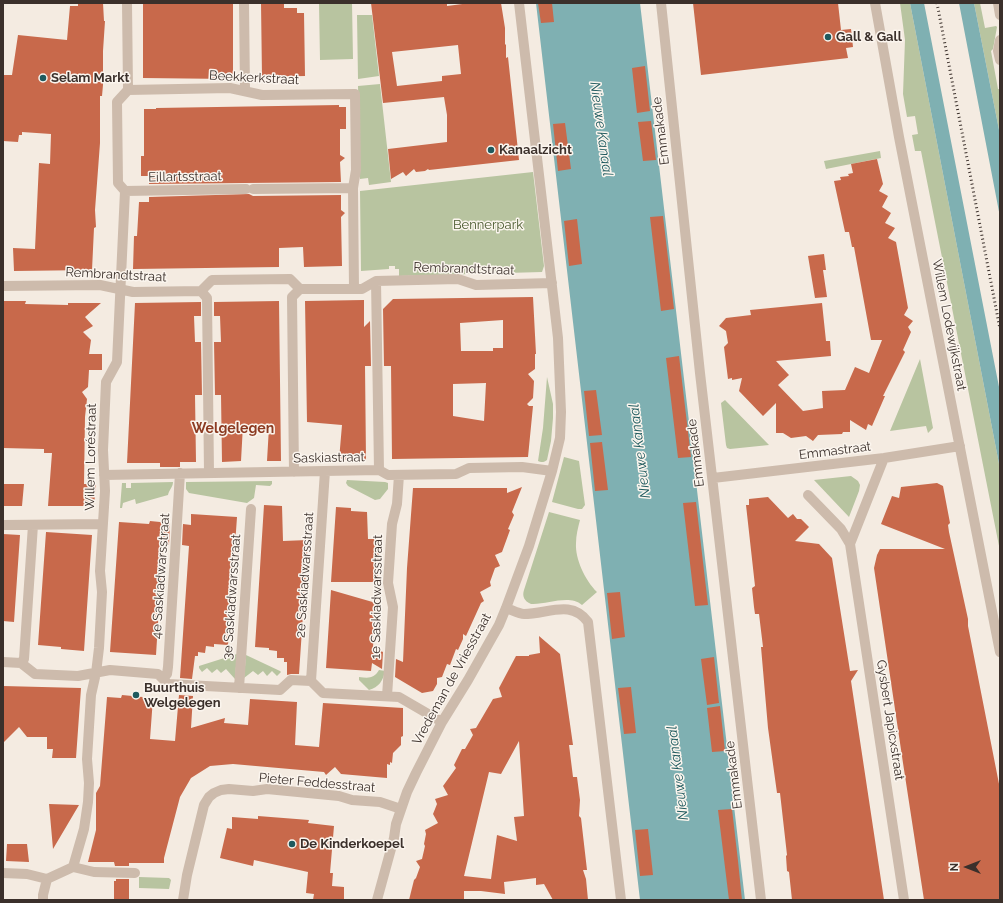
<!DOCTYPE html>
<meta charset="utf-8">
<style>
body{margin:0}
#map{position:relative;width:1003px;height:903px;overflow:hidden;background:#f4ebe1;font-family:Raleway,sans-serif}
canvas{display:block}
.frame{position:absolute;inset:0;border:4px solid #3b302b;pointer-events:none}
.north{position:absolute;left:947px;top:847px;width:40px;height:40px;-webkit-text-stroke:3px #fbf5ee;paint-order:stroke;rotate:270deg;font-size:11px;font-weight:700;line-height:16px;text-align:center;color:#3b302b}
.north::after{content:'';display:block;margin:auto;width:14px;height:18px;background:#3b302b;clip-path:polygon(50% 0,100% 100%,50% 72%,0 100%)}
</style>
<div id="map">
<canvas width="1003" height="903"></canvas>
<div class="frame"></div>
<div class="north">N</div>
</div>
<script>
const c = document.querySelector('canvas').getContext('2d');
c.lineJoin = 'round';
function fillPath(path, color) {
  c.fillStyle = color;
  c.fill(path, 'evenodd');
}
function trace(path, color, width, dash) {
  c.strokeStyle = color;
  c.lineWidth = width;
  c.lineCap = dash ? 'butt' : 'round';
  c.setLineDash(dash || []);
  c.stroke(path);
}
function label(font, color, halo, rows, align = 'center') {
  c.font = font + ' Raleway,sans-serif';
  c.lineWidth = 3;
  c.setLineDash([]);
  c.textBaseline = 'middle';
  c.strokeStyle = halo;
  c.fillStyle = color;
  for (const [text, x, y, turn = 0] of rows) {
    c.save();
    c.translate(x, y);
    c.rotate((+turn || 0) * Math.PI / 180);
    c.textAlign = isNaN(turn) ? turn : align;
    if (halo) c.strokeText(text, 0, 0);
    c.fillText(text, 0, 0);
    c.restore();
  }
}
const green = new Path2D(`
 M 319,3 L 352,3 L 353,59 L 320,60 Z
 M 900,3 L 910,3 L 1000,469 L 1000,551 L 921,151 L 915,151 L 912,135 L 918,134 L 915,116 L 907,117 L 903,94 L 905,40 Z
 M 974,3 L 980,3 L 985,28 L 996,26 L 997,27 L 993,49 L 991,51 L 998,89 L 1000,89 L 1000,135 Z
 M 357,15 L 372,15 L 379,76 L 358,79 Z
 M 380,84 L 391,182 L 369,185 L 368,178 L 360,179 L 358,86 Z
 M 880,151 L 881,158 L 826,169 L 824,161 Z
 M 533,172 L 544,266 L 542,272 L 399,276 L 399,269 L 395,269 L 395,266 L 389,266 L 389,269 L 361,271 L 360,191 Z
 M 920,359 L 933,428 L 928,433 L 926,426 L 890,431 Z
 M 547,377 L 553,404 L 553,418 L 551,441 L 547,460 C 545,462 541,463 538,461 L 543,428 Z
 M 725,400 L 769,445 L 730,449 L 727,448 L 726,445 L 721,403 Z
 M 564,457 L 579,461 L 585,505 L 582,509 L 578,509 L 552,502 Z
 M 851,476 L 858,481 L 860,485 L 859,491 L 849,517 L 814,480 Z
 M 347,480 L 385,482 L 388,483 L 388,489 L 380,499 L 375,500 L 348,486 L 346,483 Z
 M 272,481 L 272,484 L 270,486 L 256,485 L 254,498 L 247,503 L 189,493 L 186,489 L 186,482 Z
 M 173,482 C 173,487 169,490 168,495 L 136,504 L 135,499 L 123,503 L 122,508 L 120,508 L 122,483 L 126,483 L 126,488 L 131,488 L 131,483 Z
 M 549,512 L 580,520 C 578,528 576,535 576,543 C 575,559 585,580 597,592 L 582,605 C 569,594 547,605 531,604 C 524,601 522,596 524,590 Z
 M 237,654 L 235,679 L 226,669 L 221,673 L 217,669 L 212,673 L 207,668 L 202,672 L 199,668 L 199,666 Z
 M 246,655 L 280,671 L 281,672 L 277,676 L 272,671 L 267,676 L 263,671 L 258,675 L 253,671 L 244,678 Z
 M 379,670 L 385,671 C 383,681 379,687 369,690 L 359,680 L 359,677 C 368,678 374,679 379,670 Z
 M 139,877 L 169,878 L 171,880 L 169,889 L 139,888 Z`);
const water = new Path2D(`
 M 536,3 L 640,3 L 745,900 L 640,900 Z
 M 910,3 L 924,3 L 1000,392 L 1000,469 Z
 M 959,3 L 974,3 L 1000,135 L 1000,217 Z`);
const building = new Path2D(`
 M 78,3 L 103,3 L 104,21 L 105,21 L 103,51 L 103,85 L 102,96 L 100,96 L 100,143 L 95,210 L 96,227 L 94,228 L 92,270 L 14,271 L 13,248 L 35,249 L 39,163 L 50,164 L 51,134 L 22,132 L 22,135 L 19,135 L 18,142 L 3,141 L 3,75 L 12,75 L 18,35 L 67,40 L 70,6 L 78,6 Z
 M 143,3 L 233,3 L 233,77 L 230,77 L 230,79 L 143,78 Z
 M 261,3 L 284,3 L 284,8 L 297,8 L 297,13 L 304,13 L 305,76 L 262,77 Z
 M 371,3 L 447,3 L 447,6 L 470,3 L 501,3 L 505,28 L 505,45 L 506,44 L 506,58 L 508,57 L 519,160 L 429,170 L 428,169 L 425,171 L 416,172 L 414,169 L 406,176 L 403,172 L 391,179 L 388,149 L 447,142 L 447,115 L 444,97 L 383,103 ZM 458,45 L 461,74 L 442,76 L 442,81 L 397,86 L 392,52 Z
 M 538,3 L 552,3 L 554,22 L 541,23 Z
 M 693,3 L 838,3 L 841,30 L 851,29 L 853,47 L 846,48 L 848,58 L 701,75 Z
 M 645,66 L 650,111 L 637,113 L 632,68 Z
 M 339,105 L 339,107 L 346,107 L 346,129 L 340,129 L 340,155 L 345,158 L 340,162 L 341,182 L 149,184 L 149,176 L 141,176 L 141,156 L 144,156 L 144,109 L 156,109 L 156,108 Z
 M 651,121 L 656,160 L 643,161 L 638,122 Z
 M 565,123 L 571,169 L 558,171 L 553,124 Z
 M 877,159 L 883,184 L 879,191 L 888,196 L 882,207 L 891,213 L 885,223 L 895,228 L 888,238 L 896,242 L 908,308 L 904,315 L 913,321 L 908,327 L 911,332 L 903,350 L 905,352 L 883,396 L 885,396 L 872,426 L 868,424 L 866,430 L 850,420 L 850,432 L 843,432 L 842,434 L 818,435 L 813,441 L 806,436 L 791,438 L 783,433 L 776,433 L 776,403 L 763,416 L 739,391 L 742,378 L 732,380 L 732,378 L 728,379 L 724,347 L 728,343 L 726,331 L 719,326 L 726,318 L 751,315 L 750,310 L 822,303 L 826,341 L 830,341 L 831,356 L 776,361 L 789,375 L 778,385 L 803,411 L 823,408 L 822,391 L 845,390 L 855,367 L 869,373 L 882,340 L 871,340 L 854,247 L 852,247 L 849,232 L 845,232 L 834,181 L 841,180 L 840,177 L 849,176 L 848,174 L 853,173 L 851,164 Z
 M 249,194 L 253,196 L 341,195 L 341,210 L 345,213 L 341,217 L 342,266 L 304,267 L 303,247 L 279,248 L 279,267 L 133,269 L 134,236 L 137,236 L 139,202 L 149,202 L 149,197 Z
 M 663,216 L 674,309 L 661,311 L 650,217 Z
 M 577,219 L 582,264 L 569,266 L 564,221 Z
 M 824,254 L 826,270 L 823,270 L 827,297 L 815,298 L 808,256 Z
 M 533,297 L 536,354 L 535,354 L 535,369 L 528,374 L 534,381 L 533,398 L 527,404 L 529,406 L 533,406 L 528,457 L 392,459 L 391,366 L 384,366 L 383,309 L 393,299 ZM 503,320 L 503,348 L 493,348 L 493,351 L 461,351 L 460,323 ZM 486,383 L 484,421 L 453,416 L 453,384 Z
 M 364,300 L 364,327 L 370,321 L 371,366 L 365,366 L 366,460 L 339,460 L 342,425 L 307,422 L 305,301 Z
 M 3,301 L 26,301 L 25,304 L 68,305 L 68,303 L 101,303 L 85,317 L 93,326 L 83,332 L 91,340 L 89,354 L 102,354 L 102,370 L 89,370 L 88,387 L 82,392 L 87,399 L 85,417 L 84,484 L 96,484 L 94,506 L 48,506 L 52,453 L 44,453 L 44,449 L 3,448 Z
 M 279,301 L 281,461 L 267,461 L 269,427 L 243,425 L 241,461 L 222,462 L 221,395 L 215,395 L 214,342 L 221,342 L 220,316 L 214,316 L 214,302 Z
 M 201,302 L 201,316 L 194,316 L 195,342 L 201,342 L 202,395 L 195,395 L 196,462 L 180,462 L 180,467 L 160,467 L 160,463 L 127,463 L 135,303 Z
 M 679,356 L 691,457 L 678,458 L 666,358 Z
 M 596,390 L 602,435 L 589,436 L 584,391 Z
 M 602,442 L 608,490 L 595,491 L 590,443 Z
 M 937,483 L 943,486 L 950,523 L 948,525 L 949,532 L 968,619 L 968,626 L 1000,789 L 1000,900 L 924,900 L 903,763 L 874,568 L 877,555 L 880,549 L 945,549 L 881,524 L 892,496 L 899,498 L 901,487 Z
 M 3,484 L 24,484 L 22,506 L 3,506 Z
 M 522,487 L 512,512 L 514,515 L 508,529 L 510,530 L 502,552 L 495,555 L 500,566 L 495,568 L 490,582 L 491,586 L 480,592 L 484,601 L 481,603 L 466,636 L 463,634 L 463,639 L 458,650 L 456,649 L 450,665 L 447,664 L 442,677 L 437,678 L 437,684 L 433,691 L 422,693 L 395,677 L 396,659 L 403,662 L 407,568 L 413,488 L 507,488 L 507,493 Z
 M 768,497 L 788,518 L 793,514 L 797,519 L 801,519 L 809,527 L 795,541 L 819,544 L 832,558 L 850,671 L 858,670 L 851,681 L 884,900 L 792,900 L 789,872 L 787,871 L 786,856 L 787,855 L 780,793 L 777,793 L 768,728 L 761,647 L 763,647 L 759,614 L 755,614 L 754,607 L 752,588 L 755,586 L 746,505 L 749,505 L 749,499 Z
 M 696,502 L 708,605 L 695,606 L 683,503 Z
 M 264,505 L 282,506 L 283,541 L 308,540 L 299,674 L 291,674 L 287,675 L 287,662 L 284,662 L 284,658 L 277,658 L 277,651 L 269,650 L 269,648 L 255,647 Z
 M 336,507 L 351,508 L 351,511 L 367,512 L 368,539 L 380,539 L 377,582 L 331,582 Z
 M 191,514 L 237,517 L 228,645 L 214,644 L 214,647 L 206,646 L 205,653 L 198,652 L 198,656 L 195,656 L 192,679 L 180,678 L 189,546 L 182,545 L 183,524 L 191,525 Z
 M 150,521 L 170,523 L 169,545 L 163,544 L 156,655 L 110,652 L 119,522 L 149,524 Z
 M 46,532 L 92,535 L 84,651 L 61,649 L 61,647 L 38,645 Z
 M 3,534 L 20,535 L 14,622 L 3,621 Z
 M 331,590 L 376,603 L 373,647 L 383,652 L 382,669 L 372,663 L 371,671 L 326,668 Z
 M 620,592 L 625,637 L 612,639 L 607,593 Z
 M 539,636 L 560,654 L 573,745 L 569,745 L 573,777 L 577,777 L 580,800 L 579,816 L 581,818 L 587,870 L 583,870 L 586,879 L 588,900 L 553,900 L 544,884 L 536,885 L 536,878 L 504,882 L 505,894 L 481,891 L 464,891 L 464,900 L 409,900 L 414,880 L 416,878 L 420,867 L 416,861 L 422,859 L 425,846 L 424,844 L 426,834 L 425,830 L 438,823 L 433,814 L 437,804 L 435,799 L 448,795 L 443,786 L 456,768 L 454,765 L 462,749 L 465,749 L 473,735 L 470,729 L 476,728 L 493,699 L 502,697 L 499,688 L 516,656 L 529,656 L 529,655 L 540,653 ZM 519,741 L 524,816 L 514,817 L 517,841 L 497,835 L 491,879 L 464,876 L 489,772 L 501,774 Z
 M 714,657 L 719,703 L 707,705 L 701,659 Z
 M 3,686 L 81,688 L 76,758 L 52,758 L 53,749 L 47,749 L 47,737 L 27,737 L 19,727 L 3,743 Z
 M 631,687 L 636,733 L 624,734 L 618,688 Z
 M 122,695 L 153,698 L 150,739 L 175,741 L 179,695 L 193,696 L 191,728 L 225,718 L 224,723 L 248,725 L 250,699 L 297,702 L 295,745 L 319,747 L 323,703 L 403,708 L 403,736 L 401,737 L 401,745 L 393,753 L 392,763 L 390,762 L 390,765 L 387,764 L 387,778 L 341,774 L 335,767 L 326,775 L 324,772 L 233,764 L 210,766 L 191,778 L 180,797 L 164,858 L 164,863 L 129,863 L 129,866 L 115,866 L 114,862 L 88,862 L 96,830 L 96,793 L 100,786 L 107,697 L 121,698 Z
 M 720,706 L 725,751 L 712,752 L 707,708 Z
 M 49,804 L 79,805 L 53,849 Z
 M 732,809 L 738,861 L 742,900 L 729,900 L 718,810 Z
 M 258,816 L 309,820 L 308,823 L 334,826 L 330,873 L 333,873 L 332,886 L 344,887 L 344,900 L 313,900 L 314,894 L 306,893 L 308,872 L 254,860 L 253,866 L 220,858 L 227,828 L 232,829 L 232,817 L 258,819 Z
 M 648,829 L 653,875 L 640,876 L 635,830 Z
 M 7,844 L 27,844 L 29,862 L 6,861 Z
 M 116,879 L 129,879 L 129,900 L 114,900 L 114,881 L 116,881 Z`);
const minor = new Path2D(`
 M 244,3 L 245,91
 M 661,3 L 700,373 L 761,900
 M 875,3 L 899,137 L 1000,652
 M 998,3 L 1000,15
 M 1000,40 L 998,51 L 1000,60
 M 128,90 L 230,88 L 262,95 L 355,94 L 356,170 L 353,188 L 253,189
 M 353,188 L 354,289
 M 125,191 L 246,189
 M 376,281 L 379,470
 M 3,286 L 100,285 L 133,292 L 201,291 L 212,280 L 290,279 L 300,289 L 362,289 L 376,281 L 458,279 L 476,285 L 552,283
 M 201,291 L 207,298 L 209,473
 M 884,458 L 850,544 L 904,900
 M 294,472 L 292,297 L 300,289
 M 104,475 L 379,470 L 388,475 L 456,474 L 469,468 L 522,467 L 552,471
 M 713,478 L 884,458 L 960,446
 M 808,495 L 841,529 L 850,544
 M 3,525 L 103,524
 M 506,608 C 512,610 519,614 524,614 C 548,614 571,599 588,622 L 621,900
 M 3,662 L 21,663 L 35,674 L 78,676 L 110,670 L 158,674 L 168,684 L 280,690 L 291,680 L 311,681 L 323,693 L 399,697 L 442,722
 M 21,663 L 24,659 L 33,525
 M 163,679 L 167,674 L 168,667 L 180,473
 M 311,681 L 325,471
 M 239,688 L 251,509
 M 387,696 L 393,607 L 388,583 L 392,524 L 397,504 L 399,475
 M 73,867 L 94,872 L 135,873
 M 3,873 L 27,874 L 47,879
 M 43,900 L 43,895 L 47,879 L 73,867 L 84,829 L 88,802 L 89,783 L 87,759 L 91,695 L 96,673 L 99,648 L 102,592 L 100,571 L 105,491 L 103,450 L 106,382 L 117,362 L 125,191 L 118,183 L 117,102 L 128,90 L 127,3
 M 183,900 L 187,875 L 204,805 L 209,797 L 214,793 L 221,790 L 229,789 L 253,791 L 267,789 L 339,796 L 352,800 L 380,802 L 401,809
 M 377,900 L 394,838 L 396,824 L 407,792 L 416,773 L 442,722 L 468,680 L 499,625 L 506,608 L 529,546 L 552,471 L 560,438 L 561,412 L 558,338 L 519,3`);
const rail = new Path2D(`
 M 937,3 L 1000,329`);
const markers = [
 [828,37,4,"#1f5a5e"],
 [43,78,4,"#1f5a5e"],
 [491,150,4,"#1f5a5e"],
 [136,695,4,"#1f5a5e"],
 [292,844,4,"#1f5a5e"]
];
const poiNames = [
 ["Gall & Gall",836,37],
 ["Selam Markt",51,78],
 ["Kanaalzicht",499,150],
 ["Buurthuis",144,688],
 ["Welgelegen",144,703],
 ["De Kinderkoepel",300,844]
];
const streetNames = [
 ["Beekkerkstraat",254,78,3],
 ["Emmakade",661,131,-97],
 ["Eillartsstraat",185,177,-1],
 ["Rembrandtstraat",464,269,2],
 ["Rembrandtstraat",116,275,3],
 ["Willem Lodewijkstraat",949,325,79],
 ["Emmastraat",835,451,-7],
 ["Emmakade",696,453,-97],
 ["Willem Loréstraat",91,457,-89],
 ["Saskiastraat",329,458,-1],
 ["2e Saskiadwarsstraat",305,575,-86],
 ["4e Saskiadwarsstraat",161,576,-86],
 ["3e Saskiadwarsstraat",232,597,-86],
 ["1e Saskiadwarsstraat",377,597,-89],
 ["Vredeman de Vriesstraat",452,679,-61],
 ["Gysbert Japicxstraat",890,720,81],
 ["Emmakade",734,775,-97],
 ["Pieter Feddesstraat",317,783,5]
];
const parkNames = [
 ["Bennerpark",488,225]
];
const waterNames = [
 ["Nieuwe Kanaal",601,129,82],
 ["Nieuwe Kanaal",640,451,-97],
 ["Nieuwe Kanaal",678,773,-97]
];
const neighbourhoodNames = [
 ["Welgelegen",233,429]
];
fillPath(green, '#b8c4a0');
fillPath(water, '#7fb0b2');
fillPath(building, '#c8694b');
trace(minor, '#cdbbac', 10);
trace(rail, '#3b302b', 3, [1, 3]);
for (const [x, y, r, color] of markers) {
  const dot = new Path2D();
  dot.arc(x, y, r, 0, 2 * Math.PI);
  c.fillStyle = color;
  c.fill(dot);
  trace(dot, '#fbf5ee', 1.5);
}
label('bold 13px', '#3b302b', '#fbf5ee', poiNames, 'left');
label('13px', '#3b302b', '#fbf5ee', streetNames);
label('13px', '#4a5a2e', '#fbf5ee', parkNames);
label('italic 14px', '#1f5a5e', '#fbf5ee', waterNames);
label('bold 14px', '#8c3b22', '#fbf5ee', neighbourhoodNames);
</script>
